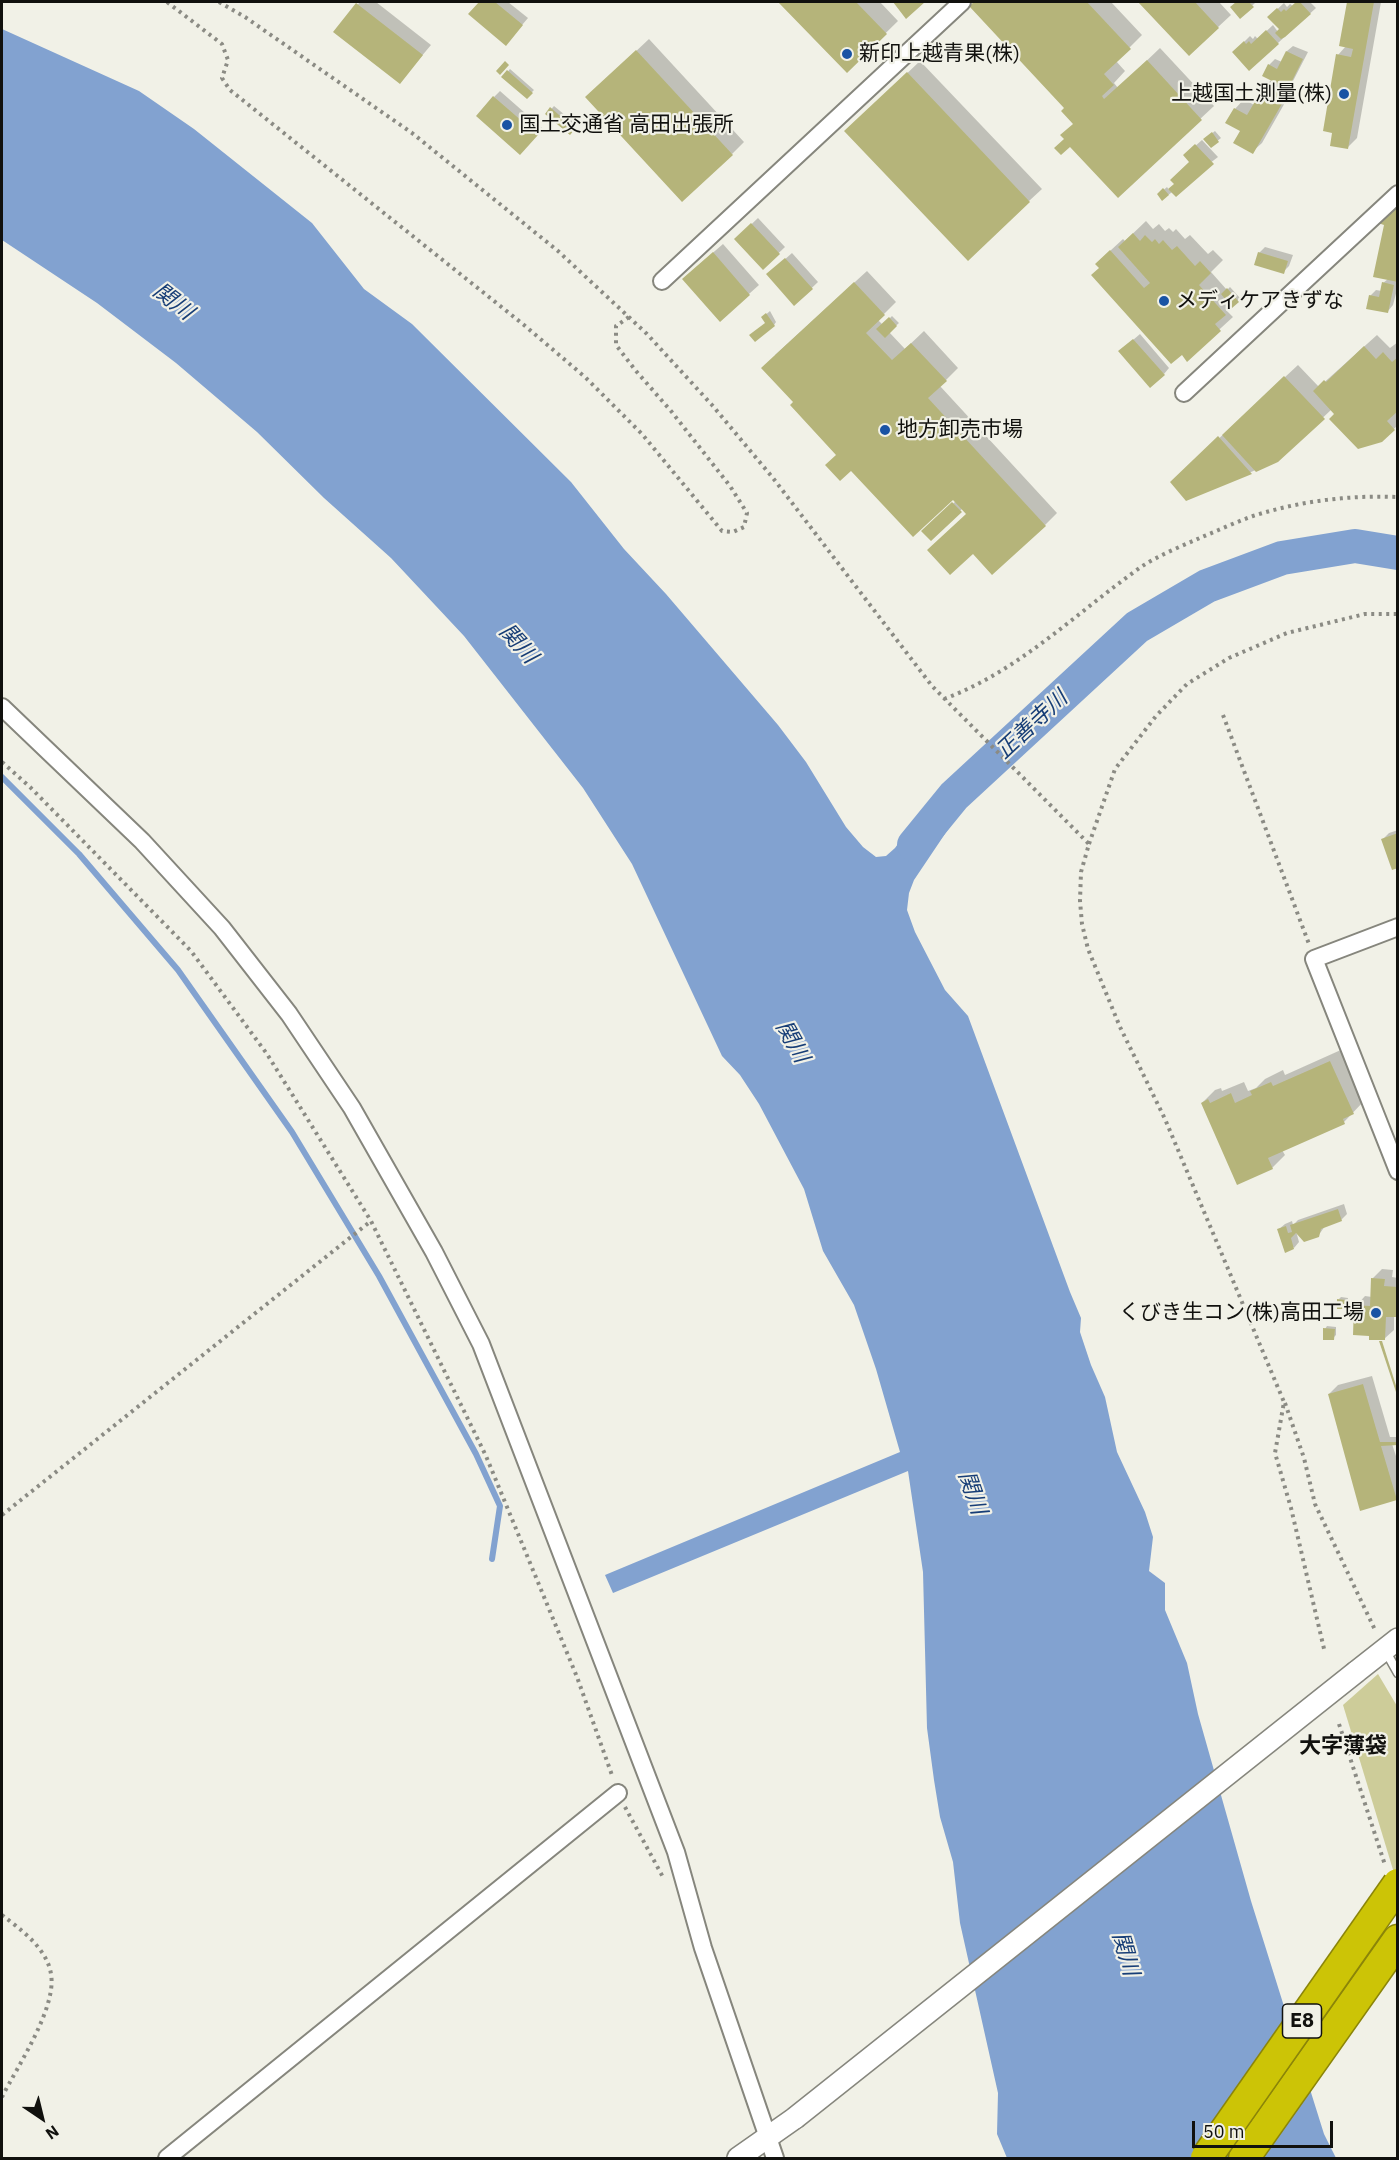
<!DOCTYPE html>
<meta charset="utf-8">
<style>
body{margin:0}
#map{position:relative;width:1399px;height:2160px;overflow:hidden;background:#f1f1e7;font-family:"IBM Plex Sans",sans-serif}
canvas{display:block}
.frame{position:absolute;inset:0;border:3px solid #11110e;pointer-events:none}
.north{position:absolute;left:12px;top:2088px;width:60px;height:60px;-webkit-text-stroke:4px #f1f1e7;paint-order:stroke;rotate:145deg;font-size:16px;font-weight:700;line-height:24px;text-align:center;color:#11110e}
.north::after{content:'';display:block;margin:auto;width:21px;height:27px;background:#11110e;clip-path:polygon(50% 0,100% 100%,50% 72%,0 100%)}
.scale{position:absolute;left:1192px;top:2121px;width:141px;height:27px;box-sizing:border-box;border:3px solid #11110e;border-top:0;padding-left:8px;font-size:18px;line-height:21px;white-space:nowrap;color:#11110e;-webkit-text-stroke:4px #f1f1e7;paint-order:stroke}
</style>
<div id="map">
<canvas width="1399" height="2160"></canvas>
<div class="frame"></div>
<div class="north">N</div>
<div class="scale">50 m</div>
</div>
<script>
const c = document.querySelector('canvas').getContext('2d');
c.lineJoin = 'round';
function fillPath(path, color) {
  c.fillStyle = color;
  c.fill(path, 'evenodd');
}
function trace(path, color, width, dash) {
  c.strokeStyle = color;
  c.lineWidth = width;
  c.lineCap = dash ? 'butt' : 'round';
  c.setLineDash(dash || []);
  c.stroke(path);
}
function label(font, color, halo, rows, align = 'center') {
  c.font = font + ' "IBM Plex Sans","Noto Sans JP",sans-serif';
  c.lineWidth = 4.5;
  c.setLineDash([]);
  c.textBaseline = 'middle';
  c.strokeStyle = halo;
  c.fillStyle = color;
  for (const [text, x, y, turn = 0] of rows) {
    c.save();
    c.translate(x, y);
    c.rotate((+turn || 0) * Math.PI / 180);
    c.textAlign = isNaN(turn) ? turn : align;
    if (halo) c.strokeText(text, 0, 0);
    c.fillText(text, 0, 0);
    c.restore();
  }
}
const green = new Path2D(`
 M 1378,1674 L 1397,1706 L 1398,1868 L 1394,1873 L 1343,1705 Z`);
const water = new Path2D(`
 M 2,29 L 139,91 L 194,129 L 312,223 L 364,289 L 412,324 L 571,482 L 624,549 L 666,594 L 778,725 L 806,762 L 846,827 L 863,847 L 876,857 L 886,856 L 895,848 L 930,800 L 955,819 L 914,880 L 909,893 L 907,910 L 915,932 L 945,990 L 968,1016 L 1070,1292 L 1081,1318 L 1080,1332 L 1091,1365 L 1105,1397 L 1117,1452 L 1145,1512 L 1153,1537 L 1149,1571 L 1165,1583 L 1165,1610 L 1187,1663 L 1198,1714 L 1251,1901 L 1324,2134 L 1336,2158 L 1007,2158 L 997,2134 L 998,2093 L 960,1923 L 953,1862 L 940,1817 L 934,1780 L 927,1728 L 923,1572 L 908,1471 L 613,1593 L 605,1575 L 900,1452 L 876,1369 L 854,1305 L 823,1251 L 804,1189 L 759,1104 L 740,1075 L 722,1056 L 632,864 L 583,788 L 464,636 L 391,558 L 324,498 L 257,432 L 176,363 L 97,303 L 2,240 Z`);
const shadow = new Path2D(`
 M 360,2 L 376,2 L 431,45 L 400,82 L 335,32 Z
 M 481,2 L 508,2 L 528,18 L 511,38 L 470,14 Z
 M 780,2 L 880,2 L 898,21 L 847,71 Z
 M 976,2 L 1111,2 L 1142,35 L 1116,61 L 1125,71 L 1114,83 L 1118,88 L 1160,48 L 1214,106 L 1118,196 L 1066,139 L 1074,123 L 1066,108 L 971,6 Z
 M 1140,2 L 1219,2 L 1231,15 L 1189,54 Z
 M 1238,2 L 1254,2 L 1255,3 L 1240,17 L 1232,7 Z
 M 1298,2 L 1310,2 L 1316,8 L 1278,43 L 1234,52 L 1250,36 L 1253,39 L 1255,36 L 1258,39 L 1273,25 L 1278,32 L 1281,29 L 1269,17 L 1284,3 L 1287,7 L 1290,4 L 1293,6 Z
 M 1348,2 L 1381,2 L 1357,138 L 1348,147 L 1338,55 L 1346,46 L 1340,45 Z
 M 649,39 L 744,142 L 732,154 L 600,85 Z
 M 1293,46 L 1308,52 L 1292,83 L 1295,85 L 1262,143 L 1252,152 L 1242,131 L 1227,122 L 1235,109 L 1244,99 L 1254,105 L 1265,87 L 1272,79 L 1269,65 L 1275,59 L 1282,62 L 1287,51 Z
 M 920,61 L 1042,189 L 1029,201 L 859,119 Z
 M 510,69 L 534,90 L 527,97 L 504,76 Z
 M 500,91 L 542,128 L 526,147 L 494,97 Z
 M 554,106 L 577,125 L 570,133 L 547,114 Z
 M 1215,131 L 1221,138 L 1211,146 L 1205,139 Z
 M 1202,140 L 1218,157 L 1163,199 L 1159,194 L 1167,187 L 1169,190 L 1175,184 L 1191,162 L 1185,155 Z
 M 1398,198 L 1398,286 L 1393,305 L 1388,311 L 1370,296 L 1376,290 L 1382,291 L 1383,283 L 1388,279 Z
 M 758,218 L 785,247 L 763,268 L 736,239 Z
 M 1146,221 L 1153,229 L 1159,224 L 1165,231 L 1169,228 L 1173,232 L 1176,229 L 1185,239 L 1190,235 L 1208,254 L 1213,250 L 1223,260 L 1211,272 L 1227,290 L 1230,287 L 1240,298 L 1227,311 L 1233,317 L 1187,359 L 1100,267 L 1110,251 L 1123,239 L 1125,241 Z
 M 723,244 L 759,285 L 720,320 L 693,270 Z
 M 1265,247 L 1293,255 L 1289,266 L 1283,272 L 1259,253 Z
 M 792,253 L 818,282 L 795,304 L 774,269 Z
 M 867,271 L 896,302 L 878,320 L 883,325 L 892,316 L 899,323 L 889,332 L 905,349 L 924,331 L 958,368 L 940,386 L 1057,513 L 1045,525 L 963,508 L 931,539 L 923,531 L 956,501 L 838,454 L 795,402 L 775,355 Z
 M 770,311 L 776,322 L 774,325 L 767,322 L 763,317 Z
 M 1140,334 L 1169,368 L 1164,374 L 1126,346 Z
 M 1377,335 L 1390,348 L 1398,342 L 1398,425 L 1381,441 L 1332,409 L 1277,461 L 1187,499 L 1172,482 L 1298,365 L 1319,387 Z
 M 1398,830 L 1398,867 L 1383,839 L 1389,833 Z
 M 1343,1049 L 1365,1100 L 1344,1122 L 1282,1150 L 1285,1155 L 1272,1168 L 1202,1103 L 1215,1090 L 1221,1088 L 1222,1091 L 1244,1082 L 1248,1091 L 1256,1088 L 1265,1079 L 1283,1070 L 1285,1075 Z
 M 1344,1204 L 1347,1214 L 1341,1220 L 1325,1226 L 1318,1236 L 1296,1231 L 1299,1242 L 1294,1248 L 1279,1229 L 1285,1224 L 1292,1221 L 1293,1225 L 1298,1220 Z
 M 1382,1269 L 1393,1270 L 1392,1277 L 1398,1278 L 1398,1314 L 1394,1315 L 1394,1330 L 1384,1339 L 1356,1306 L 1365,1296 L 1372,1297 L 1373,1278 Z
 M 1341,1297 L 1348,1298 L 1347,1305 L 1344,1308 L 1339,1299 Z
 M 1327,1326 L 1336,1327 L 1336,1335 L 1333,1338 L 1325,1329 Z
 M 1372,1376 L 1390,1437 L 1398,1437 L 1398,1444 L 1392,1444 L 1398,1462 L 1397,1499 L 1329,1394 L 1338,1385 Z`);
const stream = new Path2D(`
 M 2,777 L 79,854 L 178,970 L 292,1132 L 379,1276 L 476,1454 L 500,1506 L 492,1559`);
const river = new Path2D(`
 M 914,845 L 954,796 L 1137,627 L 1207,586 L 1282,558 L 1355,546 L 1398,553`);
const building = new Path2D(`
 M 479,2 L 495,2 L 523,25 L 506,46 L 468,14 Z
 M 778,2 L 856,2 L 887,34 L 847,73 Z
 M 893,2 L 925,2 L 906,19 Z
 M 974,2 L 1087,2 L 1131,49 L 1104,74 L 1114,85 L 1102,96 L 1104,99 L 1147,60 L 1202,120 L 1118,198 L 1070,147 L 1061,155 L 1054,148 L 1064,139 L 1060,135 L 1073,124 L 1061,111 L 1064,108 L 969,6 Z
 M 1138,2 L 1195,2 L 1219,28 L 1189,56 Z
 M 1236,2 L 1249,2 L 1254,7 L 1240,19 L 1230,7 Z
 M 1296,2 L 1300,2 L 1311,14 L 1285,37 L 1281,39 L 1275,33 L 1279,29 L 1267,17 L 1277,8 L 1281,12 L 1284,9 L 1286,11 Z
 M 1347,2 L 1374,2 L 1348,149 L 1330,146 L 1332,133 L 1323,131 L 1336,54 L 1351,57 L 1353,49 L 1339,46 Z
 M 356,3 L 423,55 L 400,84 L 333,32 Z
 M 1266,30 L 1279,44 L 1249,71 L 1232,52 L 1244,41 L 1246,44 L 1249,41 L 1251,44 Z
 M 636,50 L 733,155 L 682,202 L 585,97 Z
 M 1286,51 L 1303,59 L 1288,89 L 1262,76 L 1268,64 L 1277,69 Z
 M 505,61 L 509,65 L 500,75 L 496,71 Z
 M 507,70 L 533,93 L 527,99 L 501,77 Z
 M 907,72 L 1030,202 L 968,261 L 844,131 Z
 M 1268,84 L 1287,95 L 1253,154 L 1233,143 L 1240,131 L 1225,123 L 1234,108 L 1247,115 L 1264,86 L 1266,87 Z
 M 493,96 L 538,135 L 520,155 L 476,116 Z
 M 550,107 L 575,129 L 570,135 L 545,114 Z
 M 1212,132 L 1219,142 L 1211,148 L 1203,139 Z
 M 1195,144 L 1214,164 L 1176,197 L 1168,189 L 1174,184 L 1170,180 L 1189,162 L 1183,155 Z
 M 1163,188 L 1169,195 L 1162,201 L 1157,194 Z
 M 1398,200 L 1398,282 L 1373,277 L 1384,225 L 1378,223 Z
 M 751,223 L 780,254 L 763,270 L 734,239 Z
 M 1133,233 L 1140,241 L 1145,235 L 1152,242 L 1155,239 L 1159,244 L 1163,240 L 1172,250 L 1177,246 L 1195,266 L 1200,261 L 1211,273 L 1199,285 L 1226,315 L 1215,324 L 1221,331 L 1187,362 L 1182,355 L 1171,364 L 1091,275 L 1099,268 L 1095,264 L 1110,250 L 1144,288 L 1150,283 L 1118,247 Z
 M 713,252 L 750,295 L 720,322 L 682,279 Z
 M 1258,252 L 1288,261 L 1284,274 L 1254,265 Z
 M 785,258 L 813,289 L 794,306 L 766,274 Z
 M 854,282 L 885,315 L 866,333 L 892,360 L 911,343 L 947,381 L 928,398 L 1046,526 L 992,575 L 973,554 L 950,575 L 927,550 L 966,514 L 953,500 L 913,537 L 851,471 L 840,481 L 825,465 L 836,455 L 790,405 L 793,402 L 761,368 Z
 M 1382,282 L 1394,285 L 1388,313 L 1366,309 L 1369,295 L 1379,297 Z
 M 1227,288 L 1239,302 L 1232,308 L 1221,294 Z
 M 766,313 L 775,326 L 755,342 L 749,335 L 765,323 L 761,317 Z
 M 889,317 L 897,326 L 885,338 L 876,329 Z
 M 1133,339 L 1165,375 L 1150,388 L 1118,351 Z
 M 1364,346 L 1376,359 L 1383,352 L 1392,362 L 1398,357 L 1398,411 L 1387,421 L 1395,430 L 1382,442 L 1358,449 L 1329,419 L 1334,414 L 1313,391 L 1324,380 L 1326,382 Z
 M 1284,376 L 1325,419 L 1278,462 L 1256,472 L 1222,435 Z
 M 1218,436 L 1252,474 L 1186,501 L 1170,482 Z
 M 952,502 L 962,512 L 931,541 L 921,531 Z
 M 1398,833 L 1398,868 L 1392,870 L 1381,839 Z
 M 1330,1061 L 1354,1114 L 1343,1119 L 1345,1124 L 1268,1158 L 1273,1169 L 1237,1185 L 1201,1103 L 1208,1099 L 1210,1103 L 1231,1093 L 1235,1103 L 1252,1095 L 1250,1091 L 1271,1082 L 1273,1086 Z
 M 1338,1209 L 1342,1221 L 1321,1229 L 1319,1237 L 1304,1242 L 1296,1233 L 1291,1238 L 1294,1249 L 1285,1253 L 1277,1229 L 1286,1226 L 1288,1233 L 1292,1232 L 1290,1225 Z
 M 1371,1278 L 1385,1279 L 1384,1286 L 1398,1287 L 1397,1317 L 1386,1317 L 1385,1340 L 1369,1340 L 1369,1336 L 1353,1335 L 1354,1305 L 1370,1306 Z
 M 1337,1299 L 1346,1300 L 1345,1309 L 1337,1309 Z
 M 1323,1328 L 1335,1329 L 1334,1340 L 1323,1340 Z
 M 1379,1341 L 1382,1341 L 1398,1392 L 1398,1398 Z
 M 1363,1384 L 1380,1442 L 1398,1442 L 1398,1445 L 1381,1446 L 1397,1500 L 1360,1511 L 1328,1394 Z`);
const path = new Path2D(`
 M 167,2 L 222,44 L 228,60 L 222,78 L 230,90 L 524,325 L 585,377 L 642,434 L 722,531 L 733,532 L 744,527 L 747,513 L 730,486 L 671,411 L 636,371 L 616,345 L 616,326 L 629,317
 M 219,2 L 245,17 L 412,133 L 558,251 L 647,334 L 712,405 L 773,478 L 932,686 L 1089,844 L 1081,872 L 1080,901 L 1082,924 L 1088,949 L 1120,1027 L 1165,1119 L 1284,1402 L 1275,1453 L 1291,1508 L 1325,1653
 M 944,699 C 1019,671 1076,613 1141,567 C 1159,555 1182,546 1202,537 C 1219,530 1236,522 1253,516 C 1300,501 1349,495 1398,497
 M 1223,715 L 1309,944
 M 2,762 L 30,787 L 191,951 L 267,1054 L 371,1221 L 486,1456 L 577,1677 L 613,1778
 M 1089,844 L 1115,769 L 1156,716 L 1187,684 L 1229,658 L 1287,633 L 1365,614 L 1398,614
 M 1285,1403 L 1304,1458 L 1315,1504 L 1376,1632
 M 2,1515 L 371,1221
 M 1339,1724 L 1385,1865
 M 625,1807 L 664,1879
 M 2,1915 C 20,1929 47,1948 51,1974 C 57,2008 17,2067 2,2097`);
const service = new Path2D(`
 M 1385,1650 L 1398,1673`);
const minor = new Path2D(`
 M 662,281 L 962,2
 M 1184,393 L 1398,194
 M 2,707 L 142,841 L 222,928 L 289,1014 L 352,1108 L 434,1252 L 481,1344 L 676,1852 L 703,1948 L 775,2158
 M 1398,927 L 1314,959 L 1398,1171
 M 167,2158 L 618,1793`);
const tertiary = new Path2D(`
 M 1356,1672 L 1398,1639
 M 738,2158 L 795,2118`);
const motorway = new Path2D(`
 M 1244,2158 L 1398,1940`);
const tertiaryBridge = new Path2D(`
 M 795,2118 L 1356,1672`);
const motorwayBridge = new Path2D(`
 M 1206,2158 L 1398,1884`);
const markers = [
 [847,54,6,"#1953a4"],
 [1344,94,6,"#1953a4"],
 [507,125,6,"#1953a4"],
 [1164,301,6,"#1953a4"],
 [885,430,6,"#1953a4"],
 [1376,1313,6,"#1953a4"]
];
const shields = [
 [1302,2021,39]
];
const shieldNames = [
 ["E8",1302,2021]
];
const poiNames = [
 ["新印上越青果(株)",859,54],
 ["上越国土測量(株)",1332,94,"right"],
 ["国土交通省 高田出張所",519,125],
 ["メディケアきずな",1176,301],
 ["地方卸売市場",897,430],
 ["くびき生コン(株)高田工場",1364,1313,"right"]
];
const waterNames = [
 ["関川",173,302,38],
 ["関川",518,644,48],
 ["正善寺川",1032,725,-43],
 ["関川",792,1042,61],
 ["関川",972,1493,71],
 ["関川",1125,1954,74]
];
const neighbourhoodNames = [
 ["大字薄袋",1343,1747]
];
fillPath(green, '#cdcc99');
fillPath(water, '#82a2d0');
fillPath(shadow, '#0003');
trace(stream, '#82a2d0', 6);
trace(river, '#82a2d0', 34);
fillPath(building, '#b5b47a');
trace(service, '#86867d', 11);
trace(minor, '#86867d', 20);
trace(tertiary, '#86867d', 24);
trace(motorway, '#8b8509', 33);
trace(path, '#8b8b84', 4, [3, 4.5]);
trace(service, '#fff', 8);
trace(minor, '#fff', 16);
trace(tertiary, '#fff', 21);
trace(motorway, '#ccc406', 30);
trace(tertiaryBridge, '#86867d', 24, []);
trace(motorwayBridge, '#8b8509', 33, []);
trace(tertiaryBridge, '#fff', 21);
trace(motorwayBridge, '#ccc406', 30);
for (const [x, y, r, color] of markers) {
  const dot = new Path2D();
  dot.arc(x, y, r, 0, 2 * Math.PI);
  c.fillStyle = color;
  c.fill(dot);
  trace(dot, '#f1f1e7', 2);
}
for (const [x, y, w] of shields) {
  const box = new Path2D();
  box.roundRect(x - w / 2, y - 17, w, 34, 4.5);
  c.fillStyle = '#f1f1e7';
  c.fill(box);
  trace(box, '#11110e', 1.5);
}
label('bold 20px', '#11110e', null, shieldNames);
label('21px', '#11110e', '#f1f1e7', poiNames, 'left');
label('italic 22px', '#173e77', '#f1f1e7', waterNames);
label('bold 22px', '#11110e', '#f1f1e7', neighbourhoodNames);
</script>
